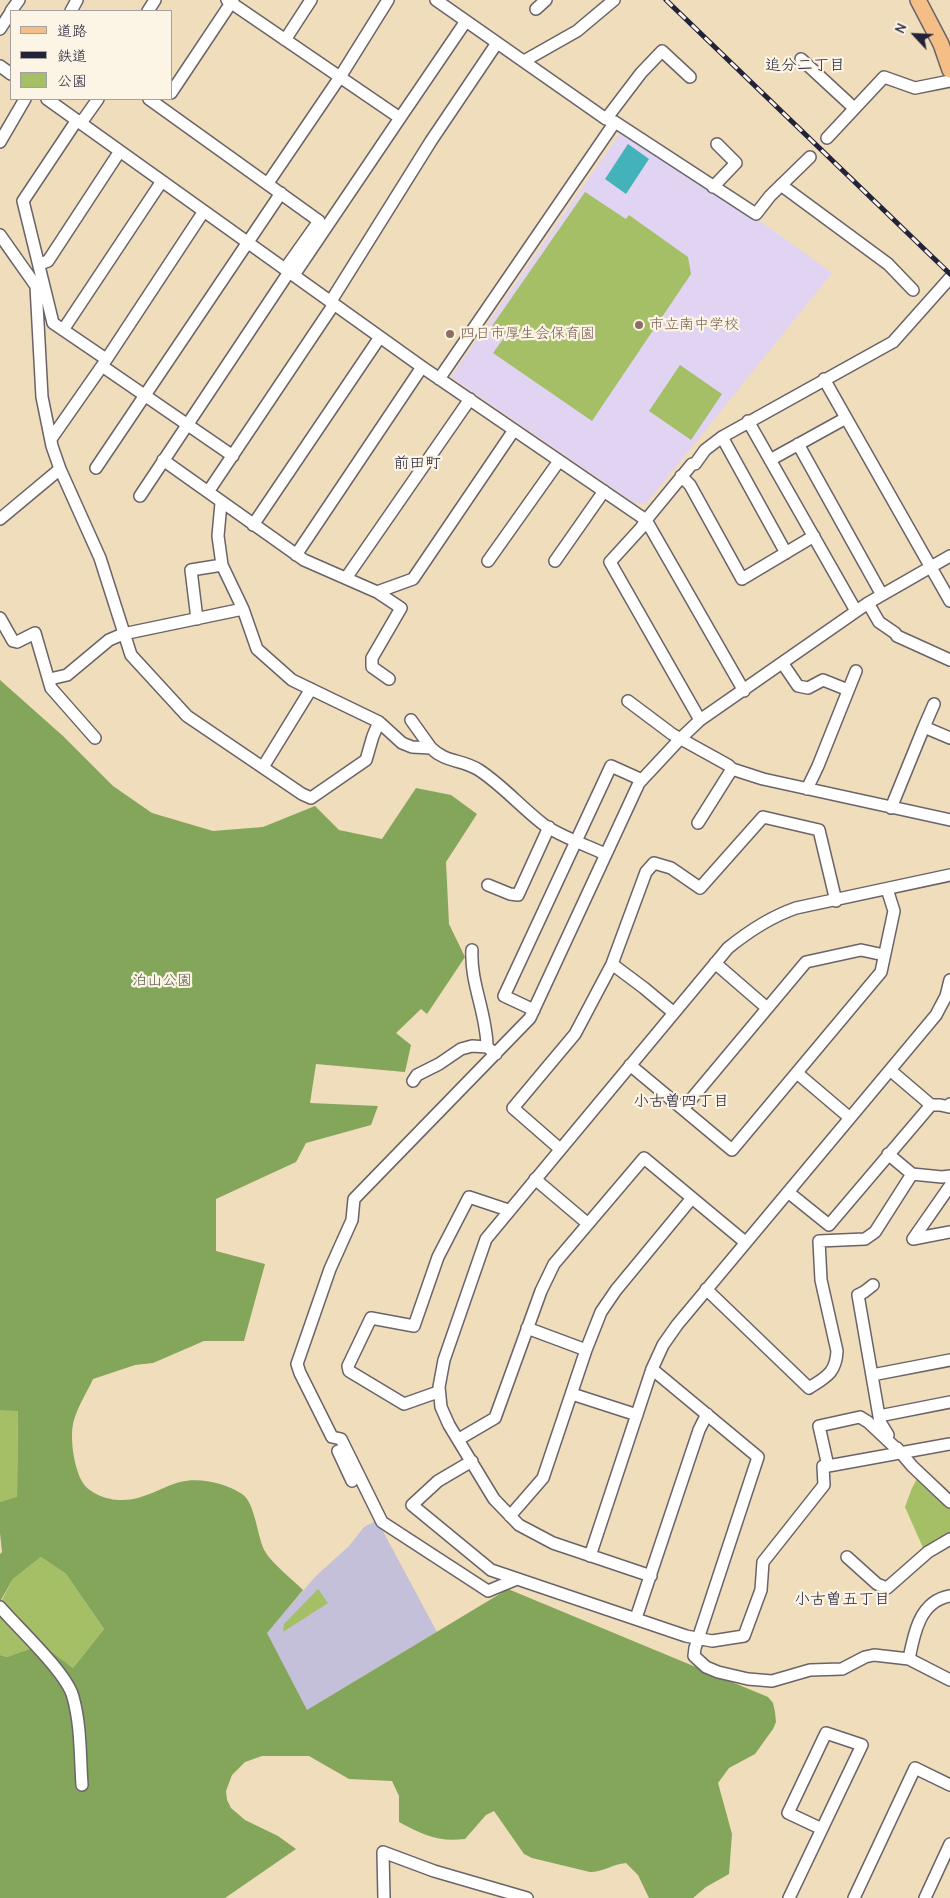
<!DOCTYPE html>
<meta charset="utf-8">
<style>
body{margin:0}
#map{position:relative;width:950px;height:1898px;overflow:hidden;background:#efddbb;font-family:"Comic Neue","Klee One",sans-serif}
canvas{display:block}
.legend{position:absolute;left:10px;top:10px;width:162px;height:90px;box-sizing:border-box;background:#fcf5e5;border:1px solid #a5a1a1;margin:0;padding:6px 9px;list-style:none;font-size:15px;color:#22223b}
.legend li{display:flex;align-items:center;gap:10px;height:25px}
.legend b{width:25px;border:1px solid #a5a1a1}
.north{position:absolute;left:890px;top:10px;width:50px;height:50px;-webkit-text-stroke:4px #fcf5e5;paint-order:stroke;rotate:295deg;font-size:14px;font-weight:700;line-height:20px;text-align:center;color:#22223b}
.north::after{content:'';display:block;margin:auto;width:18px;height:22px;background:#22223b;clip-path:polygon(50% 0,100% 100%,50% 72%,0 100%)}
</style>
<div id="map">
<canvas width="950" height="1898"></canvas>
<ul class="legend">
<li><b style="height:6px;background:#f6be87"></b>道路</li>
<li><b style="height:6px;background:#22223b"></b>鉄道</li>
<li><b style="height:14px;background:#a4bf65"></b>公園</li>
</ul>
<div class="north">N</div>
</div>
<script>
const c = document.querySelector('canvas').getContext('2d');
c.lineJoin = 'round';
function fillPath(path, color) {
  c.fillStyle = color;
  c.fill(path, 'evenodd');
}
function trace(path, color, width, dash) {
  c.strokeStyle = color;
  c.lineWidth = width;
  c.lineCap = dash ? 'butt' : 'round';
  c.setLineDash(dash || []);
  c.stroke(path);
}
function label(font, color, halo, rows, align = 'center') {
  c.font = font + ' "Comic Neue","Klee One",sans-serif';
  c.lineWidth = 4.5;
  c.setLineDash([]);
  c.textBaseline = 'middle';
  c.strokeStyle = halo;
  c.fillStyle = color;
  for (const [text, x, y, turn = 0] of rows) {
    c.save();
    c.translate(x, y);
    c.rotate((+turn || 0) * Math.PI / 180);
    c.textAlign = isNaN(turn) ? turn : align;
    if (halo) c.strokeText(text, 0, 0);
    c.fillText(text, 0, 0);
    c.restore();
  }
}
const built = new Path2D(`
 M 621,132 L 770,228 L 832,273 L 646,504 L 633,502 L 451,377 Z`);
const industrial = new Path2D(`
 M 377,1520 L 437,1632 L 307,1711 L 266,1633 L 316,1576 L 349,1546 L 364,1527 Z`);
const green = new Path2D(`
 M 585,192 L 626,219 L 629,215 L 688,257 L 691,274 L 592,421 L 493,353 L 506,335 L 492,326 Z
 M 680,365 L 722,394 L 691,440 L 649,411 Z
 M 0,1410 L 18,1410 L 17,1498 L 0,1502 Z
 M 919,1475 L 950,1506 L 950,1536 L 924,1550 L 905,1507 L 912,1488 Z
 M 41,1557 L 66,1574 L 104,1629 L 73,1668 L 42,1646 L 7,1657 L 0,1655 L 0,1600 L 2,1600 L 13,1579 Z
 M 318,1589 L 328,1603 L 283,1632 L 284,1624 Z`);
const forest = new Path2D(`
 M 0,680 L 63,736 L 113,786 L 152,813 L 213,831 L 263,827 L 315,806 L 339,830 L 382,839 L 416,788 L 451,795 L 477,814 L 446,862 L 449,924 L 465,957 L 427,1014 L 421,1009 L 396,1033 L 411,1045 L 405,1072 L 316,1064 L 310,1103 L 378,1106 L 371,1125 L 306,1143 L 296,1162 L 216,1199 L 216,1251 L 265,1264 L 244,1341 L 204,1341 L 153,1363 L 135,1365 L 93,1379 C 87,1392 78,1406 74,1420 C 69,1436 74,1469 83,1483 C 90,1494 110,1501 123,1500 C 144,1500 161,1487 180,1482 C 200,1477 225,1483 242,1494 C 256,1503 257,1540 266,1553 C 272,1563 294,1581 303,1590 L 267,1633 L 307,1710 L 508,1589 L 768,1697 L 773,1703 L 775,1712 L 776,1722 L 773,1729 L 755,1754 L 729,1768 L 718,1783 L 732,1834 L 729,1874 L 706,1887 L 693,1898 L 649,1898 L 638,1875 L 626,1863 C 613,1864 603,1872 590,1872 L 532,1858 L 524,1854 L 494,1811 L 486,1815 L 465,1839 C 437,1842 424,1835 399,1822 L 399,1796 L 392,1781 L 349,1779 L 309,1756 L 262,1756 L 245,1762 L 232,1775 L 226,1791 L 227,1800 L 231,1808 L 245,1820 L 278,1836 L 296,1849 L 225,1898 L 0,1898 L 0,1655 L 7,1657 L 42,1645 L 73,1668 L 104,1629 L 66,1574 L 41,1557 L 13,1579 L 1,1600 L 0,1600 L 0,1554 L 2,1552 L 0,1533 L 0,1502 L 17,1497 L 18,1411 L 0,1410 Z`);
const water = new Path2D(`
 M 628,144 L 649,159 L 626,194 L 605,179 Z`);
const minor = new Path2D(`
 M 227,0 L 400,118 L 466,21
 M 436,0 L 606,119 L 615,122 L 756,214 L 770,196 L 810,157
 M 536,9 L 546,0
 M 11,11 L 19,0
 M 71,11 L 77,0
 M 148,11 L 155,0
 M 0,29 L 11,12
 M 285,40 L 311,0
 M 801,59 L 854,108
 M 524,61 L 577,31 L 614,0
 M 0,66 L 11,74
 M 171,93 L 233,0
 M 47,99 L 422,367 L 646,520 L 744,691
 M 149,99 L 319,221 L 285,269
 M 606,119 L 641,73 L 662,51 L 690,77
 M 77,120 L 23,201 L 53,323 L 106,359
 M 81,123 L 98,99
 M 827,138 L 884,77 L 915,88 L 950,81
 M 0,142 L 25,99
 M 268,183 L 340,77 L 388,0
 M 781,185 L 888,264 L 913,290
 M 713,187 L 736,163 L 717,144
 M 204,211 L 102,366 L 233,456
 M 0,235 L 36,286 L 42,397 L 52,446 L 60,469 L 100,558 L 131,655 L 187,716 L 302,794 L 311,798 L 366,760 L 373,736 L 379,722
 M 40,264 L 48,261 L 120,151
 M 294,275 L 400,118
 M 331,301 L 431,141 L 497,43
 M 63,330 L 162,181
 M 439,379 L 615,122
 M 824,379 L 950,601
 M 748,421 L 856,611
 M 722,437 L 786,553
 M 51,439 L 102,366
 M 798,444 L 882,595
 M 163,460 L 304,560 L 377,592 L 413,579 L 514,430
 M 770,460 L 846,418
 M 96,468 L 281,193
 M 681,476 L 690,485 L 742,579 L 814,536
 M 208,492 L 334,304
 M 140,496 L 289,272
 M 221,503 L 218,536 L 222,565 L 243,609 L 257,649 L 292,680 L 379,722 L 402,743 L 412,747 L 431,748 C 446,763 462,759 479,770 C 502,785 521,807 543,824 C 557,835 588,846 605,854
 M 0,519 L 60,469
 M 253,525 L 380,337
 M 296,555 L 422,367
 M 488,561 L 559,461
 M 555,561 L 604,491
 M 346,578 L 470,399
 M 377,592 L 401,608 L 372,658 L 372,667 L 389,679
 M 868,603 L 879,622 L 895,633 L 897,636 L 950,660
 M 0,618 L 13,641 L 17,642 L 35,633 L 51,688 L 95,738
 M 197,619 L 191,570 L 222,565
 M 783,664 L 798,686 L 808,688 L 823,680 L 848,690
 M 50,679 L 67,675 L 109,640 L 123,634 L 243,609
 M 628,701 L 672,734 L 728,765 L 732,769 L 763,779 L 950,820
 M 411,720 L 431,748
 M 700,720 L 610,562 L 641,528 L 646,520 L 692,464 L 695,464 L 705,450 L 722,437 L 893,342 L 950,278
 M 924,727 L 934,704
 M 263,767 L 311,689
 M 807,789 L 818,766 L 856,671
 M 891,808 L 924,727 L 950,738
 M 698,823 L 732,769
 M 488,885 L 510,894 L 518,895 L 549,827
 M 472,950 C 470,983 487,1014 487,1047 L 496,1054
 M 715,963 L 767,1008
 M 612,964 L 644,988 L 674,1013
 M 534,1010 L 504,996 L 611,766 L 642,780
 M 630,1065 L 732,1150 L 881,972 L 894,911 L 887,889
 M 890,1070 L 931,1105 L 940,1105 L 949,1107 L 950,1104
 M 797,1073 L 850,1118
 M 413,1081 L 417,1075 L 439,1064 L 461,1049 L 472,1046 L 487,1047
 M 683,1109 L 806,962 L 861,950 L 884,955
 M 560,1149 L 513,1108 L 575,1034 L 612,964 L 646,872 L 654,863 L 671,868 L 700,888 L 763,817 L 819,830 L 836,901
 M 912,1174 L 942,1177 L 950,1176
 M 535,1179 L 587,1223
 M 788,1192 L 829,1225 L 931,1105
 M 913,1239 L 950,1186
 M 913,1239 L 950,1232
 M 873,1285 L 864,1292 L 858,1295 L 880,1422 L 888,1435
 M 706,1289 L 809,1388 C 826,1377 836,1373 837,1351 L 821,1280 L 819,1241 L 865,1239 L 875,1232 L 912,1174 L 888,1154
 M 527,1328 L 586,1350
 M 652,1369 L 758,1457 L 695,1648 L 694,1656 L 706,1667 L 718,1672 L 748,1679 L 772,1681 L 810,1670 L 842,1669 L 865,1657 L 874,1655 L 909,1659 L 950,1680
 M 872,1375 L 950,1360
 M 438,1392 L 404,1404 L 349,1371 L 348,1366 L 371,1318 L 414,1326 L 438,1257 L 469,1197 L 508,1210
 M 572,1394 L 637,1415
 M 879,1416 L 950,1402
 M 459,1439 L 495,1418 L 541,1291 L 554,1264 L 644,1158 L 745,1242
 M 897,1448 L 912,1466 L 950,1502
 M 338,1451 L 352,1481
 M 472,1461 L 438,1481 L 412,1505 L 491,1570 L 686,1636 L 712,1641 L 744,1636 L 761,1590 L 763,1562 L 824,1485 L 823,1466 L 828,1466 L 819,1426 L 860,1417 L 868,1422 L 901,1453
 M 828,1466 L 950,1444
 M 510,1516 L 543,1478 L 586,1350 L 601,1312 L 616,1290 L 692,1198
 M 590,1556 L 652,1369 L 663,1345 L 677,1325 L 936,1015 L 946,996 L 950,980
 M 847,1557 L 877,1584 L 887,1588 L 928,1552 L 950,1539
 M 651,1576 L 553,1543 L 519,1525 L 494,1499 L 449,1425 L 441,1407 L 439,1387 L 444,1360 L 486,1239 L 728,948 C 749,931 770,917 796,908 L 950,875
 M 517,1579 L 488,1591 L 382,1522 L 341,1439 L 332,1437 L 300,1373 L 297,1364 L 330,1269 L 352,1220 L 354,1199 L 530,1018 L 639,783 L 680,739 L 700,720 L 868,603 L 950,556
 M 0,1607 C 18,1628 67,1673 73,1697 C 81,1725 80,1757 82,1785
 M 636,1618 L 699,1430 L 707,1414
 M 909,1659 C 914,1633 920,1601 950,1596
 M 384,1898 L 383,1852 L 434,1871 L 527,1898
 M 789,1898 L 862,1745 L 826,1733 L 788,1813 L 822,1829
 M 854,1898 L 915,1768 L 950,1785
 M 925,1898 L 950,1844`);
const major = new Path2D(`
 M 918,0 L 941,44 L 950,70`);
const rail = new Path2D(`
 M 666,0 L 950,274`);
const markers = [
 [639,325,5,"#8d6e63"],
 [450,334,5,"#8d6e63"]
];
const educationNames = [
 ["市立南中学校",649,325],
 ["四日市厚生会保育園",460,334]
];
const parkNames = [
 ["泊山公園",162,981]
];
const neighbourhoodNames = [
 ["追分二丁目",805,65],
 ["前田町",417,463],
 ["小古曽四丁目",681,1101],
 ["小古曽五丁目",842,1599]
];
fillPath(built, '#e1d4f3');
fillPath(industrial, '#c5c0da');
fillPath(green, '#a4bf65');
fillPath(forest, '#83a65a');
fillPath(water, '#43b3b9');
trace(minor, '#6a6368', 14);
trace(major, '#6a6368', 18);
trace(minor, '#fff', 11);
trace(major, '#f6be87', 15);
trace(rail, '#22223b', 5);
trace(rail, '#fcf5e5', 3, [9]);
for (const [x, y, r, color] of markers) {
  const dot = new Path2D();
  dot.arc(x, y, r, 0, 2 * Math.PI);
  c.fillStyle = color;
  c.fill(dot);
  trace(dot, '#fcf5e5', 2);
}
label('15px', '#785e54', '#fcf5e5', educationNames, 'left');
label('15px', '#50594a', '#fcf5e5', parkNames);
label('16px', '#22223b', '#fcf5e5', neighbourhoodNames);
</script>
